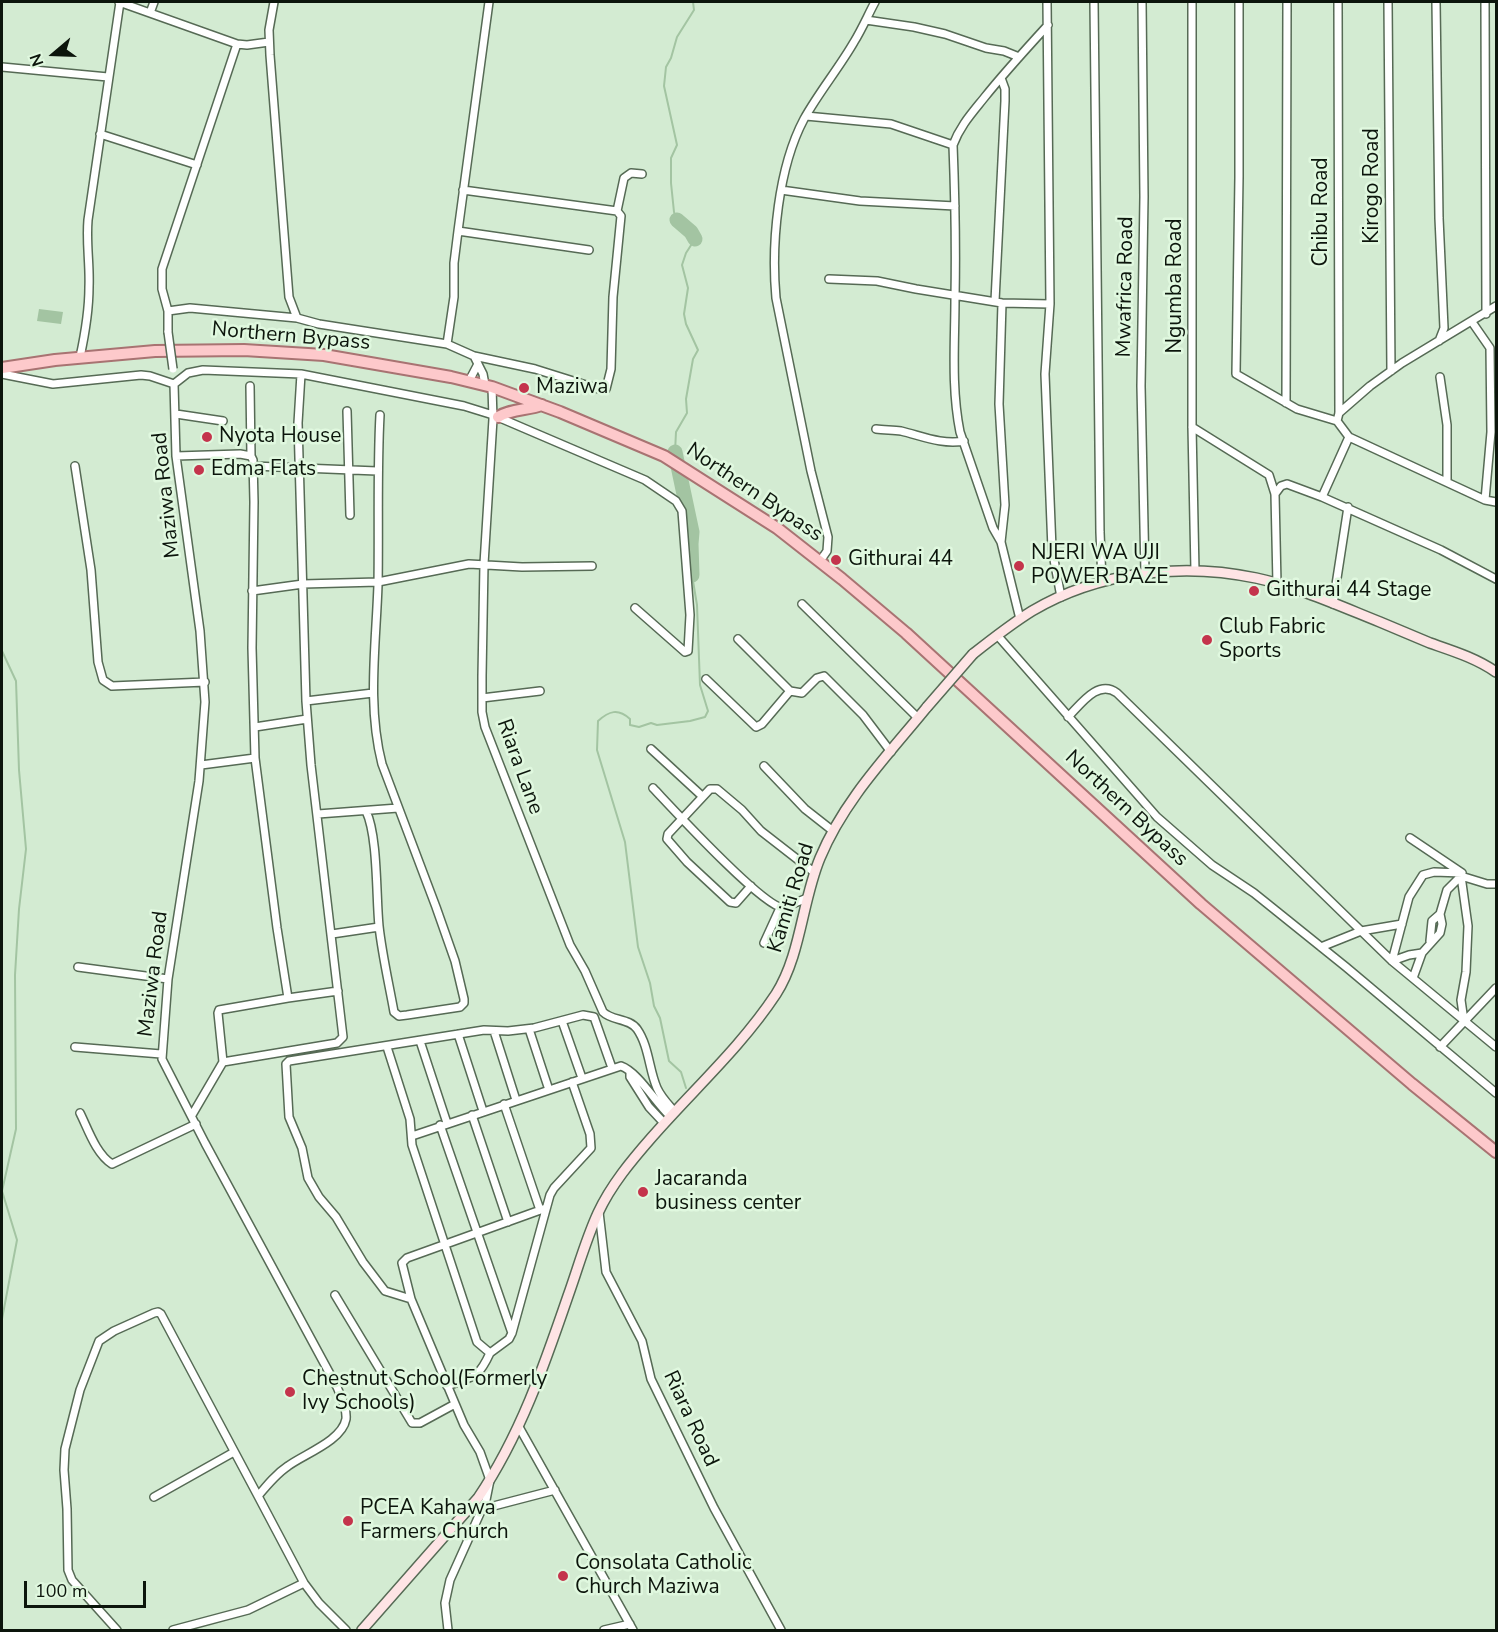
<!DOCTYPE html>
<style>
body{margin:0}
#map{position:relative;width:1498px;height:1632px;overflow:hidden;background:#d3ebd2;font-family:"Nunito Sans",sans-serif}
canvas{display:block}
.frame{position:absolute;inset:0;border:3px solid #0c150c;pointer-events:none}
.north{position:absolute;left:24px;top:24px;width:60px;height:60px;-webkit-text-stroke:4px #e0f8df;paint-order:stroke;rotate:251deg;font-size:16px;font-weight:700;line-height:24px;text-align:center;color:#0c150c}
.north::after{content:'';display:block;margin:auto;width:21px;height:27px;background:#0c150c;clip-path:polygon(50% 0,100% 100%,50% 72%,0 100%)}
.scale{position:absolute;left:24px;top:1581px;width:122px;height:27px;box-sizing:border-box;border:3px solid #0c150c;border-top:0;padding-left:8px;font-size:18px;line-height:21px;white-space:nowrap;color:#0c150c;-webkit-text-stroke:4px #e0f8df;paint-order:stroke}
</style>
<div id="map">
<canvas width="1498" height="1632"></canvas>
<div class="frame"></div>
<div class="north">N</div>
<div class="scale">100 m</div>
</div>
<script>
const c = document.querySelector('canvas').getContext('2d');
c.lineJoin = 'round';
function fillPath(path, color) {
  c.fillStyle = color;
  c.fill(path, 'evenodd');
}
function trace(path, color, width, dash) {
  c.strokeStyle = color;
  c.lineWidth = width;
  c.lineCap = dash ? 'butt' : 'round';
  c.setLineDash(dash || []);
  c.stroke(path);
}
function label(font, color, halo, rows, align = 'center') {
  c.font = font + ' "Nunito Sans",sans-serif';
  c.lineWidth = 5;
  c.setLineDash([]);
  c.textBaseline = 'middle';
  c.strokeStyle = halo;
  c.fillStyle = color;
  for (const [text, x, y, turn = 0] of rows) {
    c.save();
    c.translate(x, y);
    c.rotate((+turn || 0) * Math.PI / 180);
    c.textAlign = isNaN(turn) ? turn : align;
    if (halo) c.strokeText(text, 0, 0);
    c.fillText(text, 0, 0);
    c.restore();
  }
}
const water = new Path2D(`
 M 39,309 L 63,312 L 61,324 L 37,321 Z`);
const stream = new Path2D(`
 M 677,220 L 674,212 L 671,183 L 671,158 L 677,145 L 664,86 L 666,67 L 671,58 L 677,37 L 694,10 L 693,2
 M 675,452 L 676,432 L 687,413 L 686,399 L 693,359 L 698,350 L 686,324 L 684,314 L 688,288 L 682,265 L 686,253 L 695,239
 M 2,651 L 16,681 L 19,770 L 26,849 L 19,909 L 15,975 L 16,1129 L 2,1191 L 17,1240 L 2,1319
 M 686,1088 L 681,1072 L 669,1061 L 660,1018 L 654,1006 L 650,983 L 638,947 L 625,842 L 597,750 L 598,721 C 609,711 618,708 630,719 L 630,725 L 639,727 L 651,723 L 657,725 L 690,721 L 705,717 L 708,711 L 700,685 L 697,605 L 692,575`);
const river = new Path2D(`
 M 677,220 L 691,232 L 695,239
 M 675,452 L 692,532 L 691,544 L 692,575`);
const street = new Path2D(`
 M 119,2 L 237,44 L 162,269 L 162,289 L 168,311 L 190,308 L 297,318 L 319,324 L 447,344 L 474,356 L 483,374 L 485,385
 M 274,2 L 269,30 L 270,55 L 289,297 L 297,318
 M 1047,2 L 1050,304 L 1045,374 L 1052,549 L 1061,597
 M 1094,2 L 1100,532 L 1102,582
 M 1142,2 L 1144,197 L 1141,386 L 1145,573
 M 1192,2 L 1192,427 L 1195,571
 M 1239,2 L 1239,177 L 1236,374 L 1297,409 L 1337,421 L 1349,437 L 1322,497
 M 1388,2 L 1391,371
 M 1436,2 L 1439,218 L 1444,328 L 1439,341
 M 1485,2 L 1486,314
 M 150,13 L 154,2
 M 866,20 L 914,27 L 945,34 L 986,48 L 1004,51 L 1019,57
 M 237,44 L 247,45 L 269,42
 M 2,67 L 108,77
 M 806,116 L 891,124 L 953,145
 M 100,134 L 197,165
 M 463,190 L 617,211 L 621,216 L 613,297 L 611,369 L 606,389 L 602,390 L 535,369 L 474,356
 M 781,190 L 860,201 L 955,206
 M 617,211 L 624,178 L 631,173 L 642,174
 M 458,231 L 589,250
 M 829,279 L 877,281 L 916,289 L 1002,303 L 1050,304
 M 995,301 L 1005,101 L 1005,89 L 1001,78
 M 168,311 L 168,332
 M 1472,322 L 1490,348 L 1491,432 L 1485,500
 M 447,344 L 454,297 L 454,263 L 458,231 L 489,2
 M 80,357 C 85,334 89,310 89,287 C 90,264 86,244 88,220 L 120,2
 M 2,374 L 53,384 L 141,375 L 150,376 L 174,384 L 176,456 L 200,631 L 205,702 L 199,781 L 168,979 L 162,1059 L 205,1143 L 337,1387 C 341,1397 347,1408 346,1419 C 342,1441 304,1454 288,1466 C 276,1474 267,1485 258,1496 L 304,1583 L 319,1603 L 346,1630
 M 1440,377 L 1447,425 L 1447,481
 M 469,381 L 478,364
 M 174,384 L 188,373 L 203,370 L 301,374 L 464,406 L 493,415 L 645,480 L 676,501 L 682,511 L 690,615 L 688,651 L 685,652 L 635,608
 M 250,386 L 251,456
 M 492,387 L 493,419 L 484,564 L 482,676 L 482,712 L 485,727 L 570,945 L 585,971 L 603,1012 C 612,1021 629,1018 637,1029 C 649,1046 649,1070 657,1088 C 661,1097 668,1104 674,1111
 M 1286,403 L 1287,2
 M 347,411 L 350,515
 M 1339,413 L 1370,386 L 1402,363 L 1496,306
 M 176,414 L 223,421
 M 1337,421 L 1339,413 L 1338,2
 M 1192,427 L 1269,475 L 1275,494 L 1277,584
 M 876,429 C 884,430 893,430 901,431 C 922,436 942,445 964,441
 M 1349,437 L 1485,500 L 1496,502
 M 176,456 L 240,454 L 251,456 L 253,460 L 254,502 L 252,648 L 255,758 L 277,928 L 288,998 L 338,991
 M 75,466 L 91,570 L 98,662 L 103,680 L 112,686 L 205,682
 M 253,466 L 377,471
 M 1275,494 L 1281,486 L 1287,484 L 1322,497 L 1441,550 L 1496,579
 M 1001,542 L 1005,505 L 999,404 L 1002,303
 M 820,561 L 827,551 L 828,537 L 811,471 L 776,298 C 771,243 778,168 804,119 C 819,92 839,68 854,42 C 862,29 868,15 875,2
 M 252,591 L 303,584 L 378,582 L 469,564 L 522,567 L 592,566
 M 802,604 L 918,718
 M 1333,604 L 1348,507
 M 1020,619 L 1001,542 L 993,528 L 960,432 C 951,387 955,342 955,298 C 956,247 955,196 953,145 C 960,126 972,113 984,98 C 1004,73 1026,49 1048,25
 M 997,635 L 1157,817 L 1212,865 L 1254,893 L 1346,967 L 1496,1093
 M 738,639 L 790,691 L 802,693 L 817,678 L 824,676 L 863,715 L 891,752
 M 706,679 L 756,727 L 762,724 L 790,691
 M 482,698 L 540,691
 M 306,701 L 373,693
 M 1068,717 C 1081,704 1098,679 1117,693 L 1392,961 L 1496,1047
 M 255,727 L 307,719
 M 651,749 L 702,796
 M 201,765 L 255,758
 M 764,766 L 805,809 L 833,831
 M 653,788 C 673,809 761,905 783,908 L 807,898
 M 366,811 C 378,836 376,896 379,926 C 382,954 389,984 394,1012 L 399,1016 L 407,1015 L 460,1007 L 464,1003 L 464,999 L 455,961 L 436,907 L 382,764 C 367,706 376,645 378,585 C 379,529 377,472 380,415
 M 318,814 L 398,808
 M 1410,838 L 1462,873
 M 1461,876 L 1468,926 L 1466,972 L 1461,1000 L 1464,1021
 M 751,886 L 736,903 L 730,902 L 687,862 L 667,839 L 668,834 L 710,789 L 717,789 L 742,810 L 761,831 L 815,873
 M 332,934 L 379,927
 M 1430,941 L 1432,921 L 1440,914
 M 764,943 L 780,908
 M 1321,947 L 1361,931 L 1402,924
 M 1392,961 L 1409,897 L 1423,875 L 1434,872 L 1462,873 L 1461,876 L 1487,884 L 1496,884
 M 1392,961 L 1409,955 L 1422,953
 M 78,967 L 168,979
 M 1413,978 L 1422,953 L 1440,933 L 1442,924 L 1440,914 L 1447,890 L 1461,876
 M 562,1021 L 582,1078
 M 529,1029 L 549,1090
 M 494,1031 L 516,1100
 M 458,1034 L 483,1111
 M 420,1041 L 447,1123
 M 75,1047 L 161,1054
 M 387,1047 L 410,1119 L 412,1145 L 477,1342 L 490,1353 L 509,1339 L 512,1333 L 550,1195 L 554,1188 L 591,1148 L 590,1134 L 572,1082
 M 1440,1047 L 1496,988
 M 223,1062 L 337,1043 L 343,1037 L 311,765 L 306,701 L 298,423 L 301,374
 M 630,1073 L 630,1077 L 649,1107 L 664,1123
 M 504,1104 L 540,1210
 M 80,1113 C 88,1129 96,1154 112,1164 L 196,1124
 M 192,1115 L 223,1062 L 218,1013 L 219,1010 L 288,998
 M 472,1115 L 508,1222
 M 440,1125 L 512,1333
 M 412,1136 L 621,1066 C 638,1072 655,1102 670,1116
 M 599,1212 L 606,1272 L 642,1341 L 651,1379 L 714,1508 L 781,1630
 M 335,1295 L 412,1423 L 420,1423 L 455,1404
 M 411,1299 L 385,1291 L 363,1262 L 336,1217 L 319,1197 L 308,1178 L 302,1148 L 289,1117 L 286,1064 L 289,1061 L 484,1030 L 508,1031 L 534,1028 L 583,1015 L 594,1017 L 612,1068
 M 447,1386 C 474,1376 478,1379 490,1353
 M 519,1427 L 633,1630
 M 154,1497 L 234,1452
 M 482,1509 L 555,1490
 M 117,1630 L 72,1580 L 68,1570 L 67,1509 L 64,1470 L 65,1449 L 80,1390 L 99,1341 L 114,1331 L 154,1313 L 158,1312 L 161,1314 L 258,1496
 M 173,1630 L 248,1610 L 304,1583
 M 448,1630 L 445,1603 L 450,1580 L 486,1500 L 490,1480 L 480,1452 L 464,1425 L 411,1299 L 402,1263 L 407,1258 L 546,1208
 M 604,1630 L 630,1624`);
const secondary = new Path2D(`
 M 973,654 C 992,639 1011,624 1032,611 C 1098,572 1181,562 1256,578 C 1298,587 1340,606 1380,622 C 1397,629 1413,636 1430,643 C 1453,651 1476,658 1496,672
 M 362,1630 L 478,1498 C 520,1436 544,1366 568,1296 C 578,1268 586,1239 598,1213 C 611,1185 631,1161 652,1137 C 693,1090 741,1047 776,994 C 801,955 802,901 820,858 C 844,800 888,755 927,707`);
const primary = new Path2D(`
 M 2,368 L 55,360 L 155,351 L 244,350 L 324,355 L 451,377 L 492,387 L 560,412 L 664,456 L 777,528 L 842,579 L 906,633 L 1201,904 L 1412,1084 L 1496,1152
 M 498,417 C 510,409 528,410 542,405`);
const streetBridge = new Path2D(`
 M 168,332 L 173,369`);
const secondaryBridge = new Path2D(`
 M 927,707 L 973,654`);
const markers = [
 [524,388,6,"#c4344c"],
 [207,437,6,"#c4344c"],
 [199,470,6,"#c4344c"],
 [836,560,6,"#c4344c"],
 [1019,566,6,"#c4344c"],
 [1254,591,6,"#c4344c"],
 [1207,640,6,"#c4344c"],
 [643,1192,6,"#c4344c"],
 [290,1392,6,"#c4344c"],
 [348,1521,6,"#c4344c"],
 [563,1576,6,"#c4344c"]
];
const streetNames = [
 ["Kirogo Road",1373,186,-90],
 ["Chibu Road",1322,212,-90],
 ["Ngumba Road",1176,286,-90],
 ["Mwafrica Road",1126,287,-89],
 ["Northern Bypass",291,337,5],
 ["Northern Bypass",754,493,34],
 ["Maziwa Road",167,495,-96],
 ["Riara Lane",519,767,70],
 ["Northern Bypass",1126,809,43],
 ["Kamiti Road",792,898,-73],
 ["Maziwa Road",154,974,-83],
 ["Riara Road",690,1419,65]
];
const poiNames = [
 ["Maziwa",536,388],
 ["Nyota House",219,437],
 ["Edma Flats",211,470],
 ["NJERI WA UJI",1031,554],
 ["POWER BAZE",1031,578],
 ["Githurai 44",848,560],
 ["Githurai 44 Stage",1266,591],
 ["Club Fabric",1219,628],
 ["Sports",1219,652],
 ["Jacaranda",655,1180],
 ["business center",655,1204],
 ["Chestnut School(Formerly",302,1380],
 ["Ivy Schools)",302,1404],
 ["PCEA Kahawa",360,1509],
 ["Farmers Church",360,1533],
 ["Consolata Catholic",575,1564],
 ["Church Maziwa",575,1588]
];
fillPath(water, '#a3c4a2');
trace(stream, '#a3c4a2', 2);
trace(river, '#a3c4a2', 15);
trace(street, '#566a55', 10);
trace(secondary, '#566a55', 12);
trace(primary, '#a87372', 14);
trace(street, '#fff', 7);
trace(secondary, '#fee4e5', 9);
trace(primary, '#fdc9cb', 10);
trace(streetBridge, '#566a55', 10, []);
trace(secondaryBridge, '#566a55', 12, []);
trace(streetBridge, '#fff', 7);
trace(secondaryBridge, '#fee4e5', 9);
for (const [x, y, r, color] of markers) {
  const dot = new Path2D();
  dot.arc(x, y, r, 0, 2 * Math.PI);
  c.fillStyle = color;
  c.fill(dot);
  trace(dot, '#e0f8df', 2);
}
label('21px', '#0c150c', '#e0f8df', streetNames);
label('21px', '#0c150c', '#e0f8df', poiNames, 'left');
</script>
